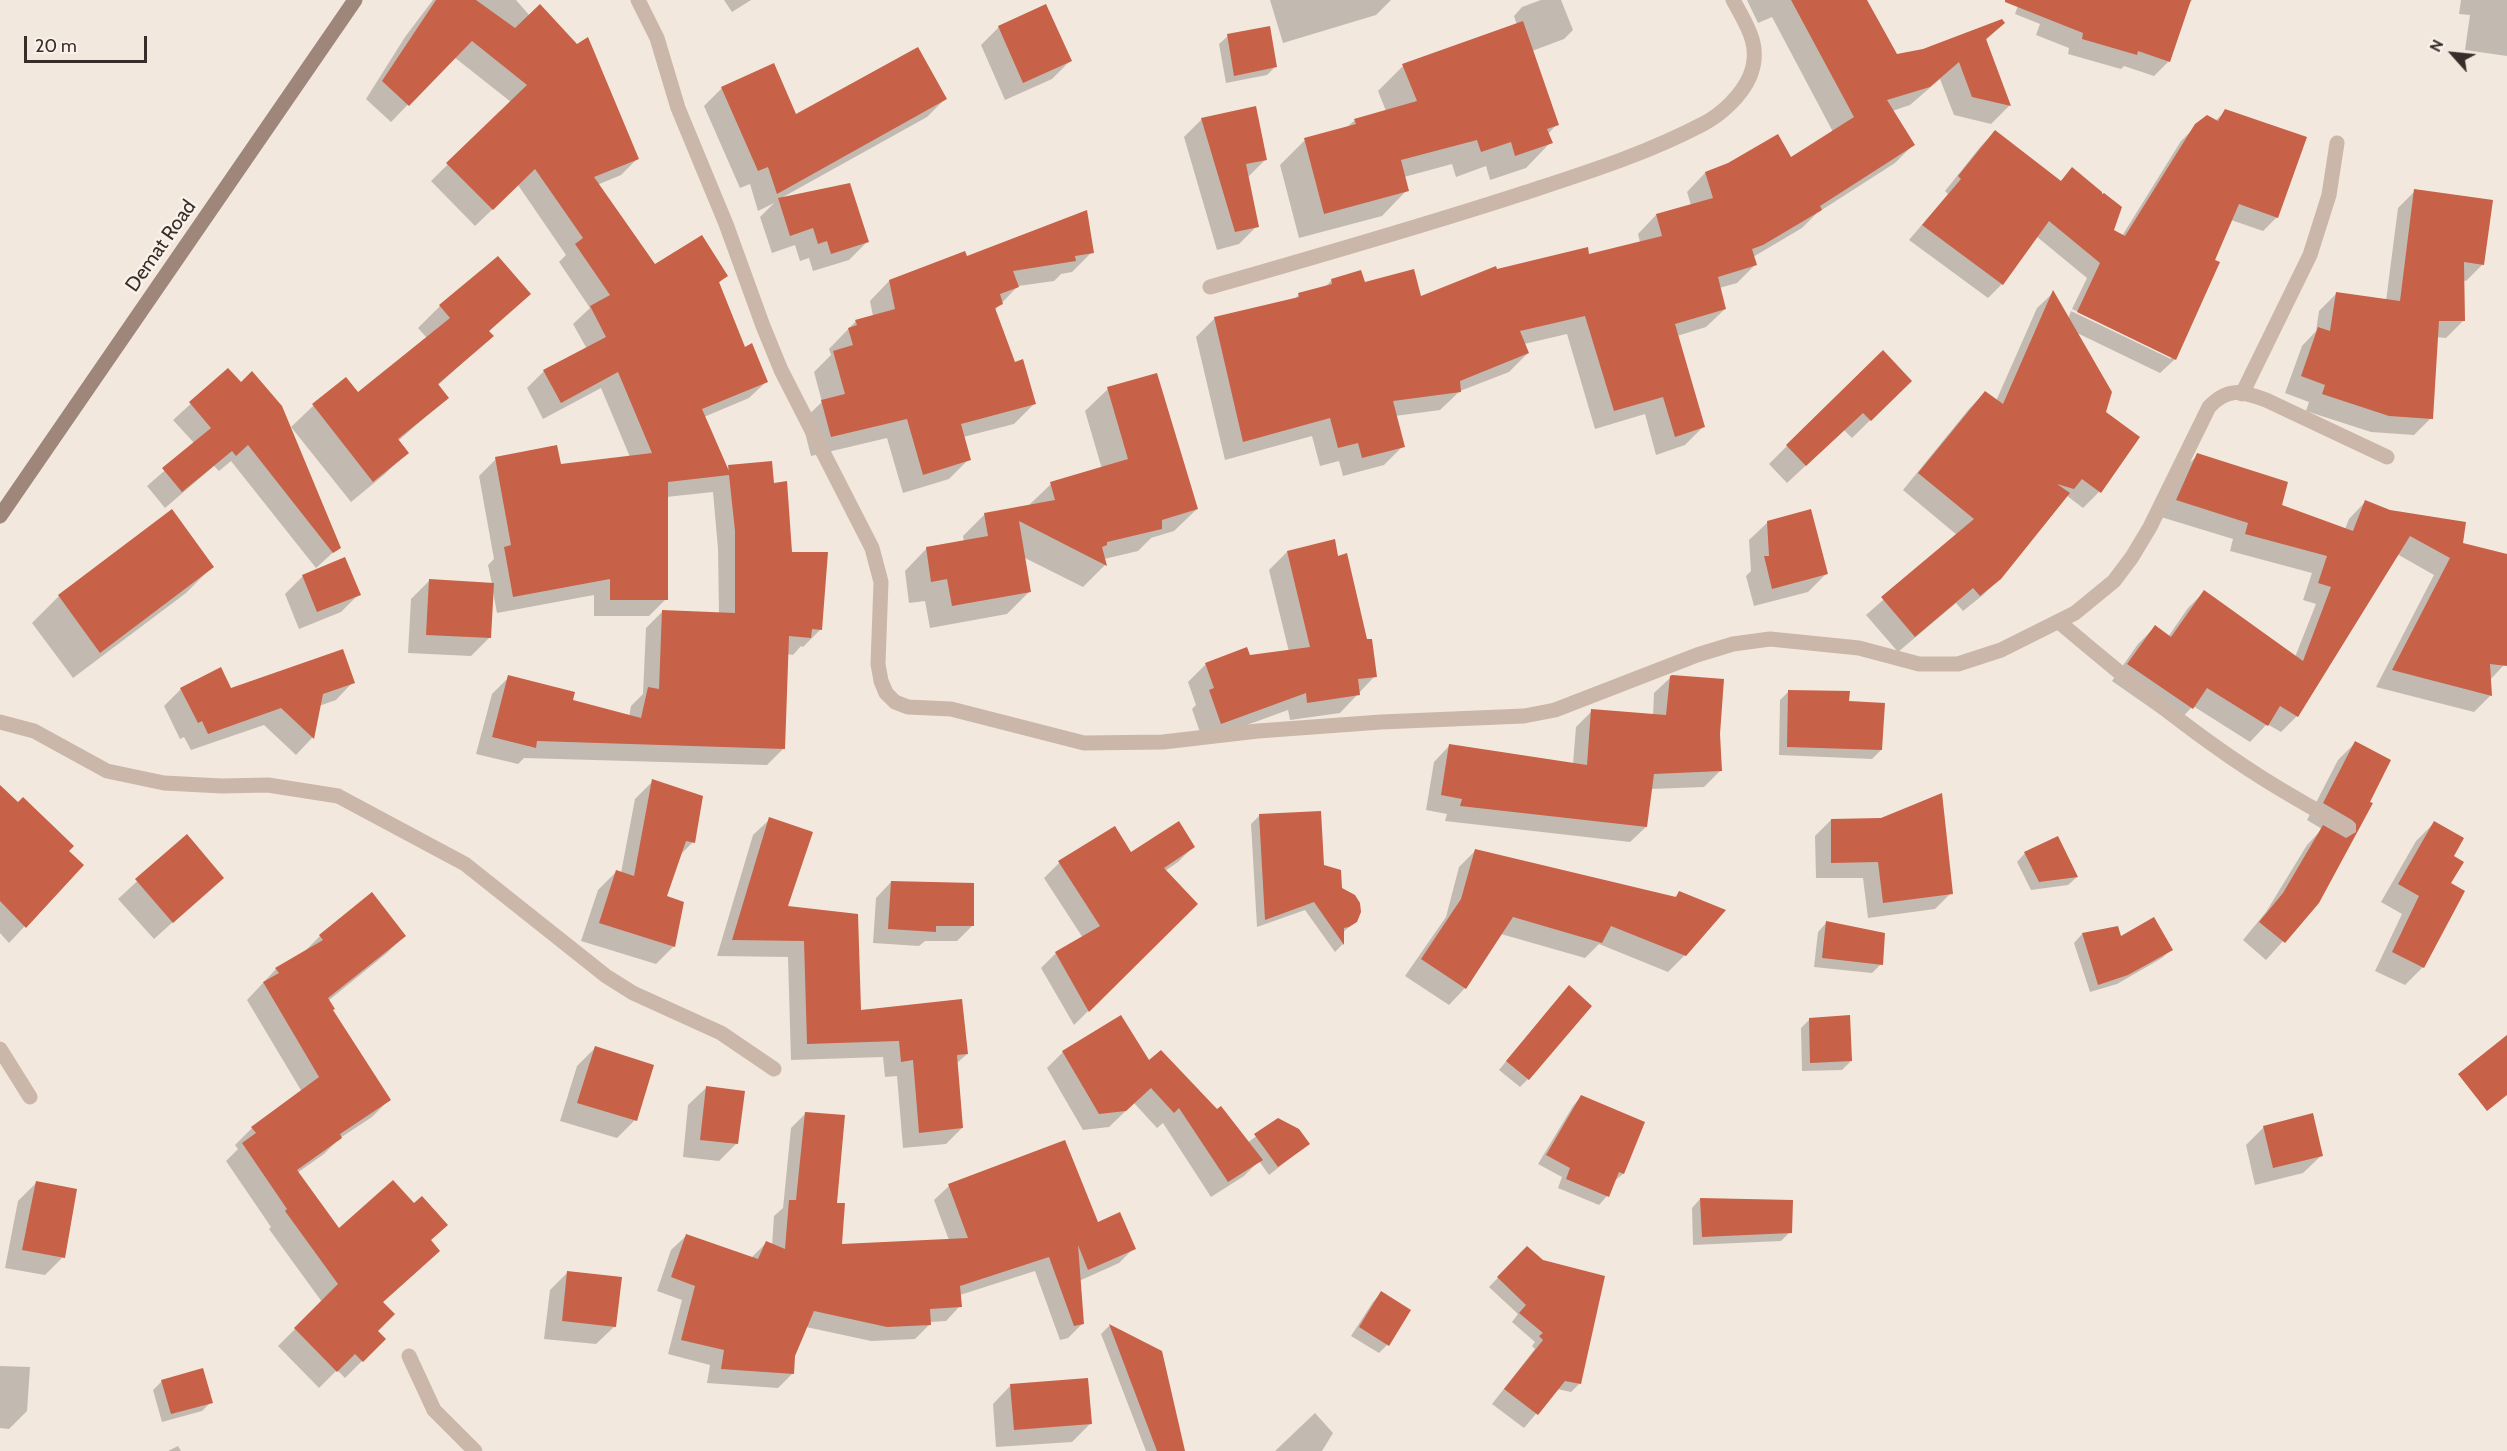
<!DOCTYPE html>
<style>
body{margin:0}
#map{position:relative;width:2507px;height:1451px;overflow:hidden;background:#f3e8de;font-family:Cabin,sans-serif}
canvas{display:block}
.north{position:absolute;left:2423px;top:24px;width:60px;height:60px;-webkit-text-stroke:4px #faf2ea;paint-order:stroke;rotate:297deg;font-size:16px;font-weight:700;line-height:24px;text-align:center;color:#382d29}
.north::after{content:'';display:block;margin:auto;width:21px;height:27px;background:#382d29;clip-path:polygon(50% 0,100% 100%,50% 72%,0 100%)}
.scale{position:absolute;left:24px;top:36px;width:123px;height:27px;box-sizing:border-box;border:3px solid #382d29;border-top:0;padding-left:8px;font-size:18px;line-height:21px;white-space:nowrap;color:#382d29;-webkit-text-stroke:4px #faf2ea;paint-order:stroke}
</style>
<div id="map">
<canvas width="2507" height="1451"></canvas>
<div class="north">N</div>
<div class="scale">20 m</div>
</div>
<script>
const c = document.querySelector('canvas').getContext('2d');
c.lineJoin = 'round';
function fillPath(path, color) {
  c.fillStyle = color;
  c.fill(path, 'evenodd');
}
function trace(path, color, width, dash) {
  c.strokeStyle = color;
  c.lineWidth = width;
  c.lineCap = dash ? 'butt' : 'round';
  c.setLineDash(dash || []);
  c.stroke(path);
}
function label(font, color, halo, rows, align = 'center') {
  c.font = font + ' Cabin,sans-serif';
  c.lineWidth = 5;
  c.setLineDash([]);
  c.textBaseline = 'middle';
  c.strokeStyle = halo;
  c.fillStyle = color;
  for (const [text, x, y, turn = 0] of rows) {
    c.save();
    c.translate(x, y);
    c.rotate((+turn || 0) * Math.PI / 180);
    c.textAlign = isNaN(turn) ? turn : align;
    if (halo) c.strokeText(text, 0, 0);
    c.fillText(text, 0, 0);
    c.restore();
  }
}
const shadow = new Path2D(`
 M 433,0 L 516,0 L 530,16 L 638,158 L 621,175 L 597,185 L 655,266 L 726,275 L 718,284 L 744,349 L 766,382 L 749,398 L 704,417 L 726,469 L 729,467 L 773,484 L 791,554 L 820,630 L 803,647 L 801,646 L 793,655 L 787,654 L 784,748 L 767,765 L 524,758 L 518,764 L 476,754 L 492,694 L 509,677 L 571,701 L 629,717 L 631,706 L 643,694 L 646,628 L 663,611 L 719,614 L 718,549 L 713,492 L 666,497 L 666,599 L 649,616 L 594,616 L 594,595 L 497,613 L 493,592 L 489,638 L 471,656 L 408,653 L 411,599 L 429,581 L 492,584 L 488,565 L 494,559 L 479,476 L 496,459 L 559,465 L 630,457 L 601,388 L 543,419 L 527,388 L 544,371 L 587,349 L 573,324 L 590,308 L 559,262 L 566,255 L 518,185 L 475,226 L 431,181 L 511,102 L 454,57 L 391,122 L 366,99 L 405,37 Z
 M 724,0 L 751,0 L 732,12 Z
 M 1270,0 L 1391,0 L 1376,15 L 1283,43 Z
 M 1541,0 L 1561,0 L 1573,30 L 1564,39 L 1532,51 L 1557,124 L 1548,134 L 1551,142 L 1526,168 L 1490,180 L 1486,166 L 1456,177 L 1452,164 L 1404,177 L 1407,190 L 1382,216 L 1299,238 L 1280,165 L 1305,140 L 1346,128 L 1355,120 L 1386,111 L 1378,91 L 1403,66 L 1517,25 L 1514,16 L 1522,7 Z
 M 1747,0 L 1865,0 L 1896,56 L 1924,51 L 2003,23 L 1985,41 L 2009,106 L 1991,124 L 1954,115 L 1940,79 L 1910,105 L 1892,111 L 1913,145 L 1895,163 L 1817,213 L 1802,228 L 1753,257 L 1756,264 L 1737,283 L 1719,288 L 1725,309 L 1706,327 L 1677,336 L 1703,427 L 1685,445 L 1656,455 L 1645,414 L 1595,429 L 1567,334 L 1524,344 L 1528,353 L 1509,372 L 1460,391 L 1440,410 L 1395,416 L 1403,446 L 1384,465 L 1343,476 L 1339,461 L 1320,466 L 1312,436 L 1225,460 L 1196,337 L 1215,318 L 1293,300 L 1299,295 L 1324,288 L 1332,280 L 1364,284 L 1420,298 L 1496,271 L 1588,255 L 1640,242 L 1638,234 L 1656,215 L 1691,205 L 1687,192 L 1705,173 L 1791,159 L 1833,132 L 1772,17 L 1758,23 Z
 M 2020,0 L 2192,0 L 2187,8 L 2169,61 L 2154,76 L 2124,66 L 2121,69 L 2068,54 L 2069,48 L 2036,35 L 2040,24 L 2015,14 Z
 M 2461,0 L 2507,0 L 2507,56 L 2465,50 L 2470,15 L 2459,14 Z
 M 999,27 L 1070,61 L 1052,79 L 1005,100 L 981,45 Z
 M 1228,36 L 1275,67 L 1267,75 L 1226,83 L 1219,44 Z
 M 722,88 L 796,116 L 945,99 L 927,117 L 783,197 L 867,242 L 849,260 L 813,271 L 809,258 L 800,261 L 795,245 L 772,253 L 760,217 L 774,203 L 758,211 L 750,184 L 740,188 L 704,106 Z
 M 2226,111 L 2277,217 L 2263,231 L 2231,220 L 2175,359 L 2160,373 L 2075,332 L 2104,413 L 2099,492 L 2083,508 L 2066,495 L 2000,578 L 1983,595 L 1963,611 L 1956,603 L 1898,652 L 1866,615 L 1957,535 L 1903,490 L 1969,409 L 1985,393 L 1996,401 L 2037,308 L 2053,293 L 2068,319 L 2071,311 L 2171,359 L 2171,356 L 2072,309 L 2087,278 L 2036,236 L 2002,284 L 1988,298 L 1909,240 L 1948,194 L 1945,191 L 1981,146 L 1995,132 L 2060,182 L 2072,169 L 2112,231 L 2122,236 L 2181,141 L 2196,126 L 2215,121 Z
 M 1202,119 L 1266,159 L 1247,178 L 1257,226 L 1239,244 L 1217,250 L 1184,137 Z
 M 2415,191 L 2483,264 L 2466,281 L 2463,280 L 2463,321 L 2446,338 L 2436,337 L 2431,418 L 2414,435 L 2371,432 L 2306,411 L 2309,402 L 2285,393 L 2302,346 L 2316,331 L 2319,311 L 2336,294 L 2386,301 L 2398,208 Z
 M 1092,252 L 1072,272 L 1061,274 L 1054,281 L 1018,286 L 994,311 L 1014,364 L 1034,404 L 1014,424 L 963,437 L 969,459 L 949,479 L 903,493 L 887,438 L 811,456 L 802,421 L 822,402 L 814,372 L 831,355 L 829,349 L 856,321 L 873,316 L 870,301 L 889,281 L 966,258 Z
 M 498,258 L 529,294 L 488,332 L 492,336 L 437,386 L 447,398 L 398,441 L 407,452 L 385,474 L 351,502 L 291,427 L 313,406 L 345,379 L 358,394 L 427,338 L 418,328 L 440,306 Z
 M 228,370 L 339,547 L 316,568 L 231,461 L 219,471 L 214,466 L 165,508 L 147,486 L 195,444 L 173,420 Z
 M 1910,381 L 1852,438 L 1844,430 L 1787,483 L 1769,464 L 1787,446 Z
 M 1108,389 L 1197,509 L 1174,531 L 1151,538 L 1138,551 L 1104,559 L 1105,565 L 1083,587 L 1023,557 L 1029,592 L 1007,614 L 930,628 L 925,601 L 909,603 L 905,571 L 927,548 L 964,542 L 963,536 L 985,514 L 1028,506 L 1051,484 L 1102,469 L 1085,411 Z
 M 2198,455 L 2280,506 L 2345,529 L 2349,519 L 2365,502 L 2461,544 L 2507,556 L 2507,650 L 2504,665 L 2490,680 L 2491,695 L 2474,712 L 2376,687 L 2434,575 L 2397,554 L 2297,716 L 2281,732 L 2267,724 L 2250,742 L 2193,706 L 2175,725 L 2112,681 L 2138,644 L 2155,627 L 2168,637 L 2188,608 L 2204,592 L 2295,657 L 2316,604 L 2303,600 L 2312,573 L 2230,551 L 2233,539 L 2161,517 L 2181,471 Z
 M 1768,522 L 1826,574 L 1808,592 L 1754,606 L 1746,576 L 1751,571 L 1749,540 Z
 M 1287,552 L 1337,558 L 1366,641 L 1375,676 L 1340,713 L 1290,720 L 1288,710 L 1203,741 L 1192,709 L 1196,705 L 1188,682 L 1206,664 L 1289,652 L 1269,570 Z
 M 212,567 L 186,593 L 73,678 L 32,623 L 59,596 Z
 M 303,576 L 359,594 L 341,612 L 299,629 L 285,594 Z
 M 1671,677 L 1718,734 L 1720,771 L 1704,787 L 1651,789 L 1646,827 L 1630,842 L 1445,821 L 1447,814 L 1426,810 L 1434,762 L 1449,746 L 1573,764 L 1576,727 L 1592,711 L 1653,716 L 1654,693 Z
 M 353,682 L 336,700 L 319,706 L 312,738 L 296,755 L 264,725 L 191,750 L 184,737 L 180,739 L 164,706 L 181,689 L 230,689 Z
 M 1789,691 L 1847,702 L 1881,750 L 1872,759 L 1779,755 L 1780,700 Z
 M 2355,743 L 2368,802 L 2371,804 L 2318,902 L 2266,960 L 2243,940 L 2266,912 L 2307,845 L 2322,829 L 2307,820 L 2338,760 Z
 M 653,781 L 693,842 L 679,856 L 665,897 L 674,946 L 656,964 L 581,941 L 598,890 L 616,872 L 621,873 L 635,799 Z
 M 0,797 L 82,865 L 9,943 L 0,933 Z
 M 1260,815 L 1322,866 L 1340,889 L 1356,921 L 1342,933 L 1343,944 L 1335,952 L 1305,910 L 1257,927 L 1251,824 Z
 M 770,819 L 786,908 L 859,1011 L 967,1054 L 956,1064 L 962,1128 L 946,1144 L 903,1148 L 897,1076 L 885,1077 L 883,1057 L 791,1060 L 788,957 L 717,956 L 753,835 Z
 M 1831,820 L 1951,893 L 1935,909 L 1868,918 L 1863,878 L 1816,878 L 1815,836 Z
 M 2434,823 L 2452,856 L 2449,884 L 2423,967 L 2405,985 L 2375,971 L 2402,914 L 2381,902 L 2416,841 Z
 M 1114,828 L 1130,854 L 1193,847 L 1178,862 L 1165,871 L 1196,904 L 1074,1025 L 1041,968 L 1056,953 L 1083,938 L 1044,878 L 1059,863 Z
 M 186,836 L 222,878 L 154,939 L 118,899 Z
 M 1475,851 L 1674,898 L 1679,893 L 1685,955 L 1668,972 L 1599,944 L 1585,958 L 1501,934 L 1465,988 L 1449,1005 L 1405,976 L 1446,917 L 1459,867 Z
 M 2025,853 L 2077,877 L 2068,885 L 2031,890 L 2017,862 Z
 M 891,882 L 972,926 L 957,941 L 925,941 L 919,946 L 873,943 L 876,898 Z
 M 372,894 L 404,936 L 387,953 L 328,1001 L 331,1011 L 389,1100 L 372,1117 L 340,1138 L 324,1154 L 297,1173 L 339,1230 L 429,1241 L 421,1268 L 382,1303 L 376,1331 L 384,1339 L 345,1378 L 337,1370 L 319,1388 L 278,1346 L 322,1302 L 269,1229 L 271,1227 L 226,1161 L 238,1149 L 235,1145 L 252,1128 L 302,1092 L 247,1000 L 276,969 L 302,954 L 320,936 Z
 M 1826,923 L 1881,964 L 1872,973 L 1814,967 L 1818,932 Z
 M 2082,934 L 2120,938 L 2171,950 L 2162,958 L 2117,984 L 2090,992 L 2074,943 Z
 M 1560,996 L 1528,1079 L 1520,1087 L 1499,1070 Z
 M 1810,1019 L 1851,1061 L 1842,1070 L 1802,1071 L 1801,1028 Z
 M 595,1048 L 635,1120 L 617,1138 L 560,1121 L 577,1066 Z
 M 1063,1052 L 1148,1062 L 1247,1143 L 1278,1120 L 1308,1144 L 1269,1175 L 1259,1161 L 1244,1176 L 1211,1197 L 1163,1123 L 1157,1128 L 1134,1103 L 1109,1127 L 1083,1130 L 1047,1068 Z
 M 707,1087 L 737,1143 L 719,1161 L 683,1157 L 688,1105 Z
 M 1581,1097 L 1643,1123 L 1623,1174 L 1613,1182 L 1607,1196 L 1599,1205 L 1558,1188 L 1562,1177 L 1538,1164 L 1573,1106 Z
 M 806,1113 L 835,1204 L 840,1245 L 949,1240 L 934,1200 L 949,1186 L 1098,1224 L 1134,1248 L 1119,1263 L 1079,1281 L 1083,1323 L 1068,1338 L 1060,1340 L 1035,1271 L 960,1295 L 960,1306 L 946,1321 L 930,1322 L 930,1324 L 915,1339 L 871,1341 L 806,1327 L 793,1356 L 792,1374 L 778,1388 L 707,1383 L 710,1365 L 668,1354 L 682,1300 L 657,1291 L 671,1250 L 686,1236 L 751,1258 L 766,1243 L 772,1246 L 774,1216 L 783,1208 L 791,1128 Z
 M 2264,1127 L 2322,1155 L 2303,1173 L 2255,1185 L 2246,1145 Z
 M 36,1183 L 63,1257 L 45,1275 L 5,1268 L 18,1201 Z
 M 1700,1199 L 1790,1232 L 1781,1241 L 1693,1245 L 1692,1208 Z
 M 1527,1248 L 1580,1383 L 1571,1392 L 1557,1389 L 1524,1428 L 1492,1404 L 1535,1349 L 1532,1346 L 1535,1342 L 1512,1322 L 1518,1314 L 1489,1287 Z
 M 568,1272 L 615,1326 L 596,1344 L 544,1339 L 550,1290 Z
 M 1381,1293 L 1387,1345 L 1379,1353 L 1351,1336 L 1373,1302 Z
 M 1109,1326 L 1160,1352 L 1184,1451 L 1146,1451 L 1101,1334 Z
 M 0,1366 L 30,1367 L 27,1411 L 9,1429 L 0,1428 Z
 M 162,1381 L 211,1402 L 202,1411 L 162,1422 L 153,1390 Z
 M 1011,1385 L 1090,1424 L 1072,1442 L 996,1447 L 993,1404 Z
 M 1315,1413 L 1333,1433 L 1322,1451 L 1275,1451 Z
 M 178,1446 L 181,1451 L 168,1451 Z`);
const building = new Path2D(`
 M 436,0 L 476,0 L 515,28 L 540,4 L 577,44 L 588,37 L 639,159 L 594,177 L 655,264 L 702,235 L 728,276 L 719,282 L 745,347 L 752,343 L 768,382 L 702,409 L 729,471 L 728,465 L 772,461 L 774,483 L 787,481 L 792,552 L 828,552 L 822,630 L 812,629 L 811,638 L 789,636 L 785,749 L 537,741 L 536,748 L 492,737 L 508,675 L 575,692 L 573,700 L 641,718 L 648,687 L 659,689 L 662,610 L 735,613 L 735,531 L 729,475 L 668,482 L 668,600 L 610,600 L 610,579 L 513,597 L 504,547 L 511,545 L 495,457 L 557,445 L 561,464 L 652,453 L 618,372 L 561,403 L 543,370 L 606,337 L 590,306 L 610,295 L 575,244 L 583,238 L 535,169 L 493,210 L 446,163 L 527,85 L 472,41 L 409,106 L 382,81 Z
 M 1791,0 L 1867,0 L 1897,54 L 1923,49 L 2002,19 L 2005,23 L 1986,39 L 2011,106 L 1972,97 L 1959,62 L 1930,87 L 1887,100 L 1915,145 L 1820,206 L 1822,210 L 1763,245 L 1752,249 L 1757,265 L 1718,277 L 1726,309 L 1675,324 L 1705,427 L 1675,437 L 1663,397 L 1614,411 L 1585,316 L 1520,331 L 1529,353 L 1460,381 L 1461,392 L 1393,401 L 1405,447 L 1362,458 L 1358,443 L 1338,448 L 1330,418 L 1243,442 L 1214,317 L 1299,297 L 1298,293 L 1332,284 L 1331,279 L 1361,270 L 1365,282 L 1414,269 L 1421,296 L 1496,266 L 1497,269 L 1588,247 L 1589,254 L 1662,236 L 1656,214 L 1713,198 L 1705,172 L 1728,163 L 1778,134 L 1791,157 L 1854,117 Z
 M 2005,0 L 2191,0 L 2170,62 L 2138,51 L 2137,55 L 2082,39 L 2083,33 L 2005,2 Z
 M 1046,4 L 1072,61 L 1023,83 L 998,26 Z
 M 1523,21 L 1559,125 L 1547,129 L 1553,143 L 1515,156 L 1511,142 L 1481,152 L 1477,140 L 1401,160 L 1409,191 L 1324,214 L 1304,138 L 1356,124 L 1354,119 L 1417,101 L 1402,64 Z
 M 1270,26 L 1277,67 L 1234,76 L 1227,34 Z
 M 918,47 L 947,99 L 777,194 L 768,167 L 758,171 L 721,87 L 774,63 L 796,114 Z
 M 1256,106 L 1267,160 L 1246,164 L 1259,227 L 1235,232 L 1201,118 Z
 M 2225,109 L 2307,137 L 2278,218 L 2239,204 L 2215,260 L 2220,262 L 2176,360 L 2077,312 L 2100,263 L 2049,221 L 2003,285 L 1922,225 L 1961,179 L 1958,176 L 1995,130 L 2061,181 L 2072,167 L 2102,192 L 2102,194 L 2104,193 L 2122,207 L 2114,230 L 2125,236 L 2195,124 L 2207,115 L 2218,121 Z
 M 850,183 L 869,242 L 831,254 L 827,241 L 818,244 L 813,228 L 790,236 L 778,198 Z
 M 2414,189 L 2493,200 L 2484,265 L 2464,262 L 2465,321 L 2439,321 L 2433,419 L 2389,416 L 2322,394 L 2325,385 L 2301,376 L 2318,327 L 2330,331 L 2336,292 L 2400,301 Z
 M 1087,210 L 1094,253 L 1075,256 L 1076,261 L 1013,271 L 1019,287 L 1000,294 L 1003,304 L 995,308 L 1015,362 L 1023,359 L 1036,404 L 961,424 L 971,460 L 923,475 L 907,419 L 831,437 L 821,400 L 845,394 L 833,351 L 853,345 L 848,328 L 857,325 L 855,320 L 895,309 L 889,280 L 965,251 L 967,256 Z
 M 498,256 L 531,294 L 489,331 L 494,336 L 438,384 L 449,398 L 398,439 L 409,453 L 373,482 L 312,404 L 346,377 L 358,392 L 450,318 L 439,305 Z
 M 2053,290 L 2112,392 L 2106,412 L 2140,437 L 2101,493 L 2082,479 L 2074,489 L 2057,484 L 2070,493 L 2001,579 L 1980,596 L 1973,588 L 1915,637 L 1881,597 L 1974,519 L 1918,473 L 1985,391 L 2003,404 Z
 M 1883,350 L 1912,381 L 1871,421 L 1863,413 L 1806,466 L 1786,445 Z
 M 228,368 L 241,382 L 252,371 L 282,406 L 341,548 L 333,553 L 248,445 L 236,456 L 232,451 L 182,492 L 162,468 L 211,428 L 189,402 Z
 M 1157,373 L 1198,509 L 1162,520 L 1162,529 L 1107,542 L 1107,545 L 1102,547 L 1107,566 L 1019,521 L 1031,592 L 952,606 L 947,579 L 931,582 L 926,547 L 988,536 L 984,513 L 1055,500 L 1050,482 L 1128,459 L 1107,387 Z
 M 2197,453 L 2288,482 L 2282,505 L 2353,531 L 2365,500 L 2390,510 L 2466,522 L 2463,543 L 2507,554 L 2507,666 L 2490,664 L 2492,696 L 2392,670 L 2450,558 L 2410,536 L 2298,717 L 2280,706 L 2268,726 L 2207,688 L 2193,709 L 2127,664 L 2155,625 L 2171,637 L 2204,590 L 2303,661 L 2331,587 L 2318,583 L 2327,556 L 2245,534 L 2248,523 L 2176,500 Z
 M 172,509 L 214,567 L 100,653 L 58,595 Z
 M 1811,509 L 1828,574 L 1772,589 L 1764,556 L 1769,556 L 1767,521 Z
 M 1335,539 L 1338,556 L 1347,553 L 1367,639 L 1372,639 L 1377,677 L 1358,679 L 1360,695 L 1307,703 L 1306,693 L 1221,724 L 1209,690 L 1214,688 L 1205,663 L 1247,647 L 1250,655 L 1310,647 L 1287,551 Z
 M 345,557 L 361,595 L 317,612 L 302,575 Z
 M 429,579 L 494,583 L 491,638 L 426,635 Z
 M 343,649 L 355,683 L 323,694 L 314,739 L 281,708 L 208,734 L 202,721 L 198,723 L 180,688 L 221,667 L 231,688 Z
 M 1672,675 L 1724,679 L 1720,734 L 1722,771 L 1654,774 L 1647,827 L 1460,806 L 1462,799 L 1441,795 L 1449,744 L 1587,765 L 1591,709 L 1666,715 L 1670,676 Z
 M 1788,690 L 1850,691 L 1849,701 L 1885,703 L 1882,750 L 1787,747 Z
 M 2355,741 L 2391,760 L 2370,802 L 2373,803 L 2319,903 L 2285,943 L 2259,922 L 2283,893 L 2323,825 L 2346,838 L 2356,832 L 2356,824 L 2352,820 L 2323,803 Z
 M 652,779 L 703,796 L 695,843 L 686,841 L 667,896 L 684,902 L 675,947 L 599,923 L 616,870 L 634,876 Z
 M 0,785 L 18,802 L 23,797 L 74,846 L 69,851 L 84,865 L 26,928 L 0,901 Z
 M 1942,793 L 1953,894 L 1883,903 L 1878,862 L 1831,863 L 1831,819 L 1881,818 Z
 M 1321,811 L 1324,865 L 1341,870 L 1342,888 L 1355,895 L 1360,903 L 1361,912 L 1357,922 L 1349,927 L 1344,928 L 1344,945 L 1314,902 L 1265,920 L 1259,814 Z
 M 769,817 L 813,832 L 788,906 L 858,914 L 861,1010 L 962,999 L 968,1054 L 957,1055 L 963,1128 L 919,1133 L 913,1060 L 901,1062 L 899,1041 L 807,1044 L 804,941 L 732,940 Z
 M 1179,821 L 1195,847 L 1164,868 L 1198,904 L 1089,1012 L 1055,952 L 1100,926 L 1058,861 L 1115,826 L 1131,852 Z
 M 2434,821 L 2464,838 L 2454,856 L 2464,862 L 2451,883 L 2465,891 L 2424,968 L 2392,952 L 2419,896 L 2398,884 Z
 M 187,834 L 224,878 L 173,923 L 135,879 Z
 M 2058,836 L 2078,877 L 2039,882 L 2024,852 Z
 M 1475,849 L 1676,897 L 1679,891 L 1726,910 L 1686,956 L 1611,926 L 1602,943 L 1513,917 L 1466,989 L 1421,959 L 1461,899 Z
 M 891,881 L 974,883 L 974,926 L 936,926 L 936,932 L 888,929 Z
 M 372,892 L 406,936 L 328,998 L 335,1009 L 333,1010 L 391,1100 L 340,1134 L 342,1138 L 297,1170 L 339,1228 L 393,1180 L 414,1203 L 422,1196 L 448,1225 L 431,1240 L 440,1251 L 383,1302 L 395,1314 L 378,1331 L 386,1339 L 363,1362 L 355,1354 L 337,1372 L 294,1328 L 338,1284 L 285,1211 L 287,1209 L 242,1143 L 256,1133 L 251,1127 L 319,1077 L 263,982 L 279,973 L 275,968 L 323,940 L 319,935 Z
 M 2154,917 L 2173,950 L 2128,975 L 2098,985 L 2082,933 L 2118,926 L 2121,936 Z
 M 1826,921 L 1885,933 L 1883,965 L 1822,958 Z
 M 1569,985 L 1592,1006 L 1529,1080 L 1506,1061 Z
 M 1121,1015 L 1149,1060 L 1161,1050 L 1217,1109 L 1221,1106 L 1263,1160 L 1228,1182 L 1179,1108 L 1174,1113 L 1151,1088 L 1126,1111 L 1099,1114 L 1062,1051 Z
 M 1850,1015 L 1852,1061 L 1810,1063 L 1809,1018 Z
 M 2507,1035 L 2507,1095 L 2487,1111 L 2458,1074 Z
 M 595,1046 L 654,1065 L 637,1121 L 577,1103 Z
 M 706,1086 L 745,1091 L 738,1144 L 700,1140 Z
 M 1581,1095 L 1645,1122 L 1624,1174 L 1619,1172 L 1609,1197 L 1566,1179 L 1570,1168 L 1546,1155 Z
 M 805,1112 L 845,1115 L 837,1203 L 845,1203 L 842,1244 L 968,1238 L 948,1184 L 1065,1140 L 1098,1222 L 1120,1212 L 1136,1249 L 1088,1270 L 1078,1245 L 1084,1324 L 1074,1326 L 1049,1257 L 960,1286 L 962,1307 L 930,1309 L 931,1325 L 887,1327 L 814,1311 L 795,1356 L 794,1374 L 721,1369 L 724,1350 L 681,1340 L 695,1286 L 671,1277 L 686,1234 L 758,1259 L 766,1241 L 785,1249 L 789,1200 L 796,1200 Z
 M 2313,1113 L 2323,1156 L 2273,1168 L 2263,1126 Z
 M 1278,1118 L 1299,1129 L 1310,1144 L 1278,1167 L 1254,1134 Z
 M 36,1181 L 77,1189 L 65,1258 L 22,1250 Z
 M 1700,1198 L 1793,1200 L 1792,1233 L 1702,1237 Z
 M 1527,1246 L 1543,1260 L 1605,1276 L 1581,1384 L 1565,1381 L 1538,1415 L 1504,1389 L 1543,1340 L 1539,1336 L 1543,1333 L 1519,1313 L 1526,1305 L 1497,1277 Z
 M 567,1271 L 622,1277 L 616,1327 L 562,1321 Z
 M 1381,1291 L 1411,1310 L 1389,1346 L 1359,1327 Z
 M 1109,1324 L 1162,1351 L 1185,1451 L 1157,1451 Z
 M 203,1368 L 213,1403 L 171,1414 L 161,1380 Z
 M 1088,1378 L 1092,1424 L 1014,1430 L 1010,1384 Z`);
const lane = new Path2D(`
 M 0,1049 L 30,1097`);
const street = new Path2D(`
 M 638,0 L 657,38 L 678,108 L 726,224 L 763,326 L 781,370 L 872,548 L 881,582 L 878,664 L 881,681 L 886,693 L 895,702 L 908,707 L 951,709 L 1084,743 L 1163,742 L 1258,731 L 1381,722 L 1524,716 L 1555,710 L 1697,655 L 1733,644 L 1770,639 L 1859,648 L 1919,664 L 1958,664 L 2001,650 L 2075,613 L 2114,581 L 2132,557 L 2150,527 L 2209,407 C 2228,387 2241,391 2266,400 L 2387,457
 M 1210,287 C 1315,257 1420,227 1524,193 C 1585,173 1646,154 1703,124 C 1721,115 1742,95 1750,76 C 1762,46 1747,26 1733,0
 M 2242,394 L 2310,255 L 2329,195 L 2337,143
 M 2059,622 C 2122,675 2186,729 2256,774 C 2285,793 2317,810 2347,828
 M 0,722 L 34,731 L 107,771 L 164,783 L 222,786 L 268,785 L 338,796 L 465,864 L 606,976 L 633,993 L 721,1033 L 774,1069
 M 409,1356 L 434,1410 L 475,1451`);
const secondary = new Path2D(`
 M 0,516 L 355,0`);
const streetNames = [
 ["Demat Road",161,246,-55]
];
fillPath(shadow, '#0003');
fillPath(building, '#c76147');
trace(lane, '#cbb7a9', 15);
trace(street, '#cbb7a9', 15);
trace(secondary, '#9f867a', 15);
label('20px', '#382d29', '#faf2ea', streetNames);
</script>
